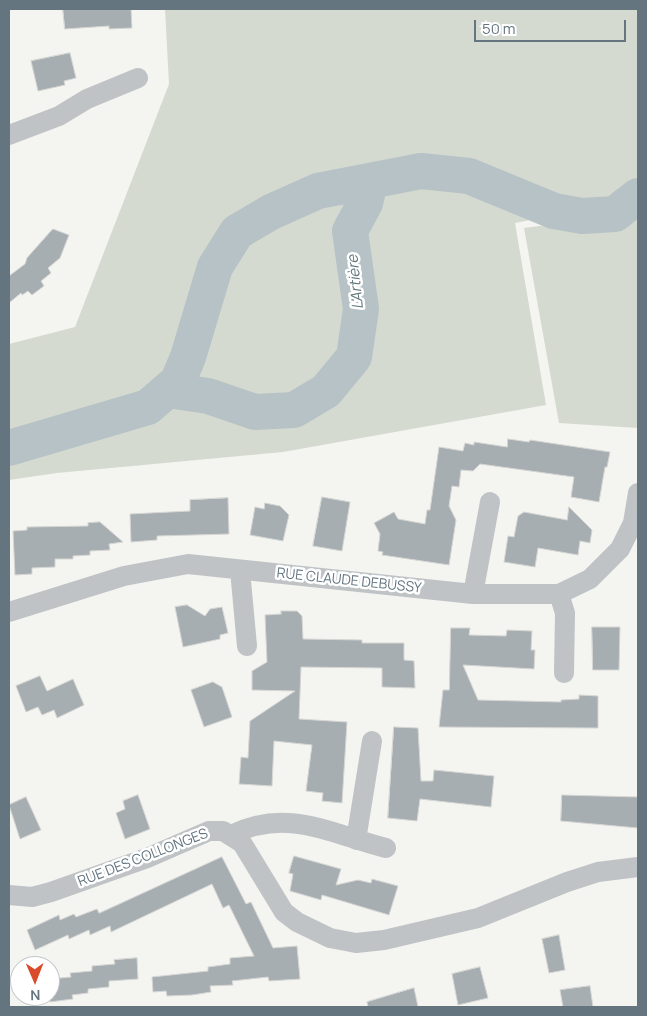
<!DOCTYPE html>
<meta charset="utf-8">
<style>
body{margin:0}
#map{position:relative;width:647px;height:1016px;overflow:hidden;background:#f4f4f0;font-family:Manrope,sans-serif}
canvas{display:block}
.frame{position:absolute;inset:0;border:10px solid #647580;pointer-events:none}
.north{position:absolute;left:10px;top:956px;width:50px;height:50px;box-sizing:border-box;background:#fff;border:1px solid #c1c8cc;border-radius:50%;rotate:179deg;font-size:14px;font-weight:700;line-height:20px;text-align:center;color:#647580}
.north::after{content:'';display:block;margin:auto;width:18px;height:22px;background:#d94b2b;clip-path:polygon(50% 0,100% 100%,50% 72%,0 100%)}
.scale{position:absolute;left:474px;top:20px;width:152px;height:22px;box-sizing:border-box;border:2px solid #647580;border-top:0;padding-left:6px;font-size:15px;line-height:18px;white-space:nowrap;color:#647580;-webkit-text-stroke:4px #fff;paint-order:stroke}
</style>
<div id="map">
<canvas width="647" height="1016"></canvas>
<div class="frame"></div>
<div class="north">N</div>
<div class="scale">50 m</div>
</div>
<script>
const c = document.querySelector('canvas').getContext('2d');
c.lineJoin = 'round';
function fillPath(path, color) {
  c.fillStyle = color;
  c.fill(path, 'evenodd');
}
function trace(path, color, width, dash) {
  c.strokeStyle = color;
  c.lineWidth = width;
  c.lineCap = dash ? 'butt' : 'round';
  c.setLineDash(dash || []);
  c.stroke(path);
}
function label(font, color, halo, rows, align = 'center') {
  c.font = font + ' Manrope,sans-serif';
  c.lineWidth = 5;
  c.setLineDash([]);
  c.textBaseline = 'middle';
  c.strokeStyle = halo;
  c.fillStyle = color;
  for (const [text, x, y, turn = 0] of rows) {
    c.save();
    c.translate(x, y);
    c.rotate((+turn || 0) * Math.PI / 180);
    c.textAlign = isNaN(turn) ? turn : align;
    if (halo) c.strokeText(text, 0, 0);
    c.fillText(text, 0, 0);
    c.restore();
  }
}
const green = new Path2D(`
 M 165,9 L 638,9 L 638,199 L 515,223 L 546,405 L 283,452 L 57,473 L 9,480 L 9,344 L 75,327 L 169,84 Z
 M 622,215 L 638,215 L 638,428 L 559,423 L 524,228 Z`);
const stream = new Path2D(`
 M 615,214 L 638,212`);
const river = new Path2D(`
 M 168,390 L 208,396 L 255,412 L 294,410 L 326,391 L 354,357 L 361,309 L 350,231 L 365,203 L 370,182
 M 9,448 L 148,407 L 178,381 L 188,357 L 215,267 L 237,232 L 271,212 L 318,191 L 421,171 L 469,176 L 554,211 L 582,216 L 615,214 L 638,196`);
const building = new Path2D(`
 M 63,9 L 131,9 L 132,28 L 109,29 L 109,26 L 65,29 Z
 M 70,53 L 76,78 L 64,81 L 65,85 L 38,91 L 31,61 Z
 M 53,229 L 69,235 L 60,258 L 48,268 L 51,273 L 41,281 L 44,286 L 32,295 L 28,291 L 22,295 L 21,293 L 9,303 L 9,276 L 25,264 L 27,258 Z
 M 508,439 L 529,442 L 530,440 L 610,452 L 607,467 L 605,467 L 599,502 L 571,497 L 574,477 L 480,464 L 473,471 L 461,470 L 459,487 L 452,486 L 449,506 L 456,520 L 449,565 L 382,555 L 383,552 L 378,551 L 380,534 L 374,523 L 394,512 L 398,519 L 425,524 L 427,510 L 430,510 L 439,447 L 463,451 L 465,443 L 474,445 L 474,442 L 507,447 Z
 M 322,497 L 350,502 L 342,551 L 313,546 Z
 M 228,498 L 229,534 L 157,536 L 157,540 L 131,542 L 130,514 L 190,511 L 190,500 Z
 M 265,503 L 280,506 L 289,515 L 283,541 L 250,535 L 255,507 L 264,509 Z
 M 569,507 L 592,530 L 590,543 L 580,541 L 578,555 L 538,548 L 535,567 L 504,562 L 508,536 L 514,537 L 518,516 L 524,512 L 567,520 Z
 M 100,522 L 123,542 L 109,544 L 110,550 L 90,551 L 90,555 L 73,556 L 73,559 L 55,559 L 55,567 L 32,568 L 32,574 L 15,575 L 13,531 L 27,530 L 27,527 L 88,526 L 88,523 Z
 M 187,605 L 205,616 L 210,609 L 222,607 L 228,633 L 220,635 L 220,639 L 183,647 L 175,607 Z
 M 281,611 L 297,611 L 302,616 L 303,639 L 362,640 L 362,643 L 404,643 L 404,660 L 414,661 L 415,688 L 382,687 L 382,668 L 301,667 L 299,719 L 347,722 L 342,803 L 322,801 L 323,793 L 306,791 L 312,745 L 274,741 L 272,786 L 239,784 L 241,757 L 248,758 L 250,721 L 295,691 L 252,690 L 252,671 L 267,662 L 265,615 L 281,614 Z
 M 592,627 L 620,627 L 619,670 L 593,670 Z
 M 451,628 L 470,628 L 469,635 L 506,636 L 507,630 L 532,631 L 531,650 L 535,650 L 534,669 L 463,665 L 478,700 L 561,702 L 561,700 L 579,699 L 579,695 L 598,696 L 598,728 L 439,727 L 443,690 L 449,690 Z
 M 40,676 L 47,691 L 73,679 L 84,705 L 57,718 L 54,710 L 42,715 L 38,707 L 26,712 L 16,686 Z
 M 213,682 L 222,687 L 232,717 L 204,727 L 191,690 Z
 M 394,727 L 418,728 L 421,781 L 433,781 L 434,770 L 494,776 L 491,807 L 420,799 L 417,821 L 388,818 Z
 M 138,795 L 150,829 L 125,839 L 116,813 L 125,809 L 123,801 Z
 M 562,795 L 638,797 L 638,828 L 561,821 Z
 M 26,797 L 41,830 L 20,839 L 9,805 Z
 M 294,856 L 341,869 L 336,885 L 358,880 L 371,883 L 372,879 L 398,886 L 389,915 L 322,895 L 321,900 L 290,891 L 293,874 L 289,873 Z
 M 222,857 L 246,904 L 251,902 L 273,948 L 297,946 L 300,979 L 269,981 L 268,977 L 232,981 L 233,985 L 210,986 L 211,992 L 192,995 L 167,996 L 166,991 L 153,992 L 152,977 L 208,971 L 208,967 L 230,964 L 230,958 L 254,956 L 229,905 L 223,908 L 212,884 L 111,932 L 110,926 L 90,935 L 89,930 L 69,939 L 68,935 L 35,950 L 27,930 L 59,915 L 60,920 L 74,914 L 76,917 L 97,909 L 99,913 Z
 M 559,935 L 565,970 L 549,973 L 542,939 Z
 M 137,958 L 138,979 L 109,981 L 109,987 L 88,989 L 88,993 L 72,995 L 73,999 L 50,1002 L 50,979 L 71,977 L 70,973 L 92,971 L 92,966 L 115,964 L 114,960 Z
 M 480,967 L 488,998 L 458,1005 L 452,974 Z
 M 590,986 L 593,1007 L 563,1007 L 560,990 Z
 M 414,988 L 418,1007 L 368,1007 L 367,1002 Z`);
const street = new Path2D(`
 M 9,135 L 59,116 L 87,99 L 138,78
 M 240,570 L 247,646
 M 473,594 L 490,502
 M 559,594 L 565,613 L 564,673
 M 9,612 L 124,576 L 188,564 L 473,594 L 559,594 L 590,579 L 620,549 L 633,523 L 638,493
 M 231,835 C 288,807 330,834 386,848
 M 356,840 L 372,741
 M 9,895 L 32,897 L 51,892 L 147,858 L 209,831 L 223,831 L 242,843 L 284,912 L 297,922 L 330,938 L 356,943 L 384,940 L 478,918 L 567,882 L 598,872 L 638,867`);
const streetNames = [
 ["RUE CLAUDE DEBUSSY",349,581,6],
 ["RUE DES COLLONGES",143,858,-21]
];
const waterNames = [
 ["L'Artière",356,282,-96]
];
fillPath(green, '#d5dad1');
trace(stream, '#b7c2c6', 6);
trace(river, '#b7c2c6', 36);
fillPath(building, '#a6aeb2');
trace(building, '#d5d5d3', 1);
trace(street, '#bfc3c6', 20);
label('14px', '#647580', '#fff', streetNames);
label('italic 15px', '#60777d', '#fff', waterNames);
</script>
